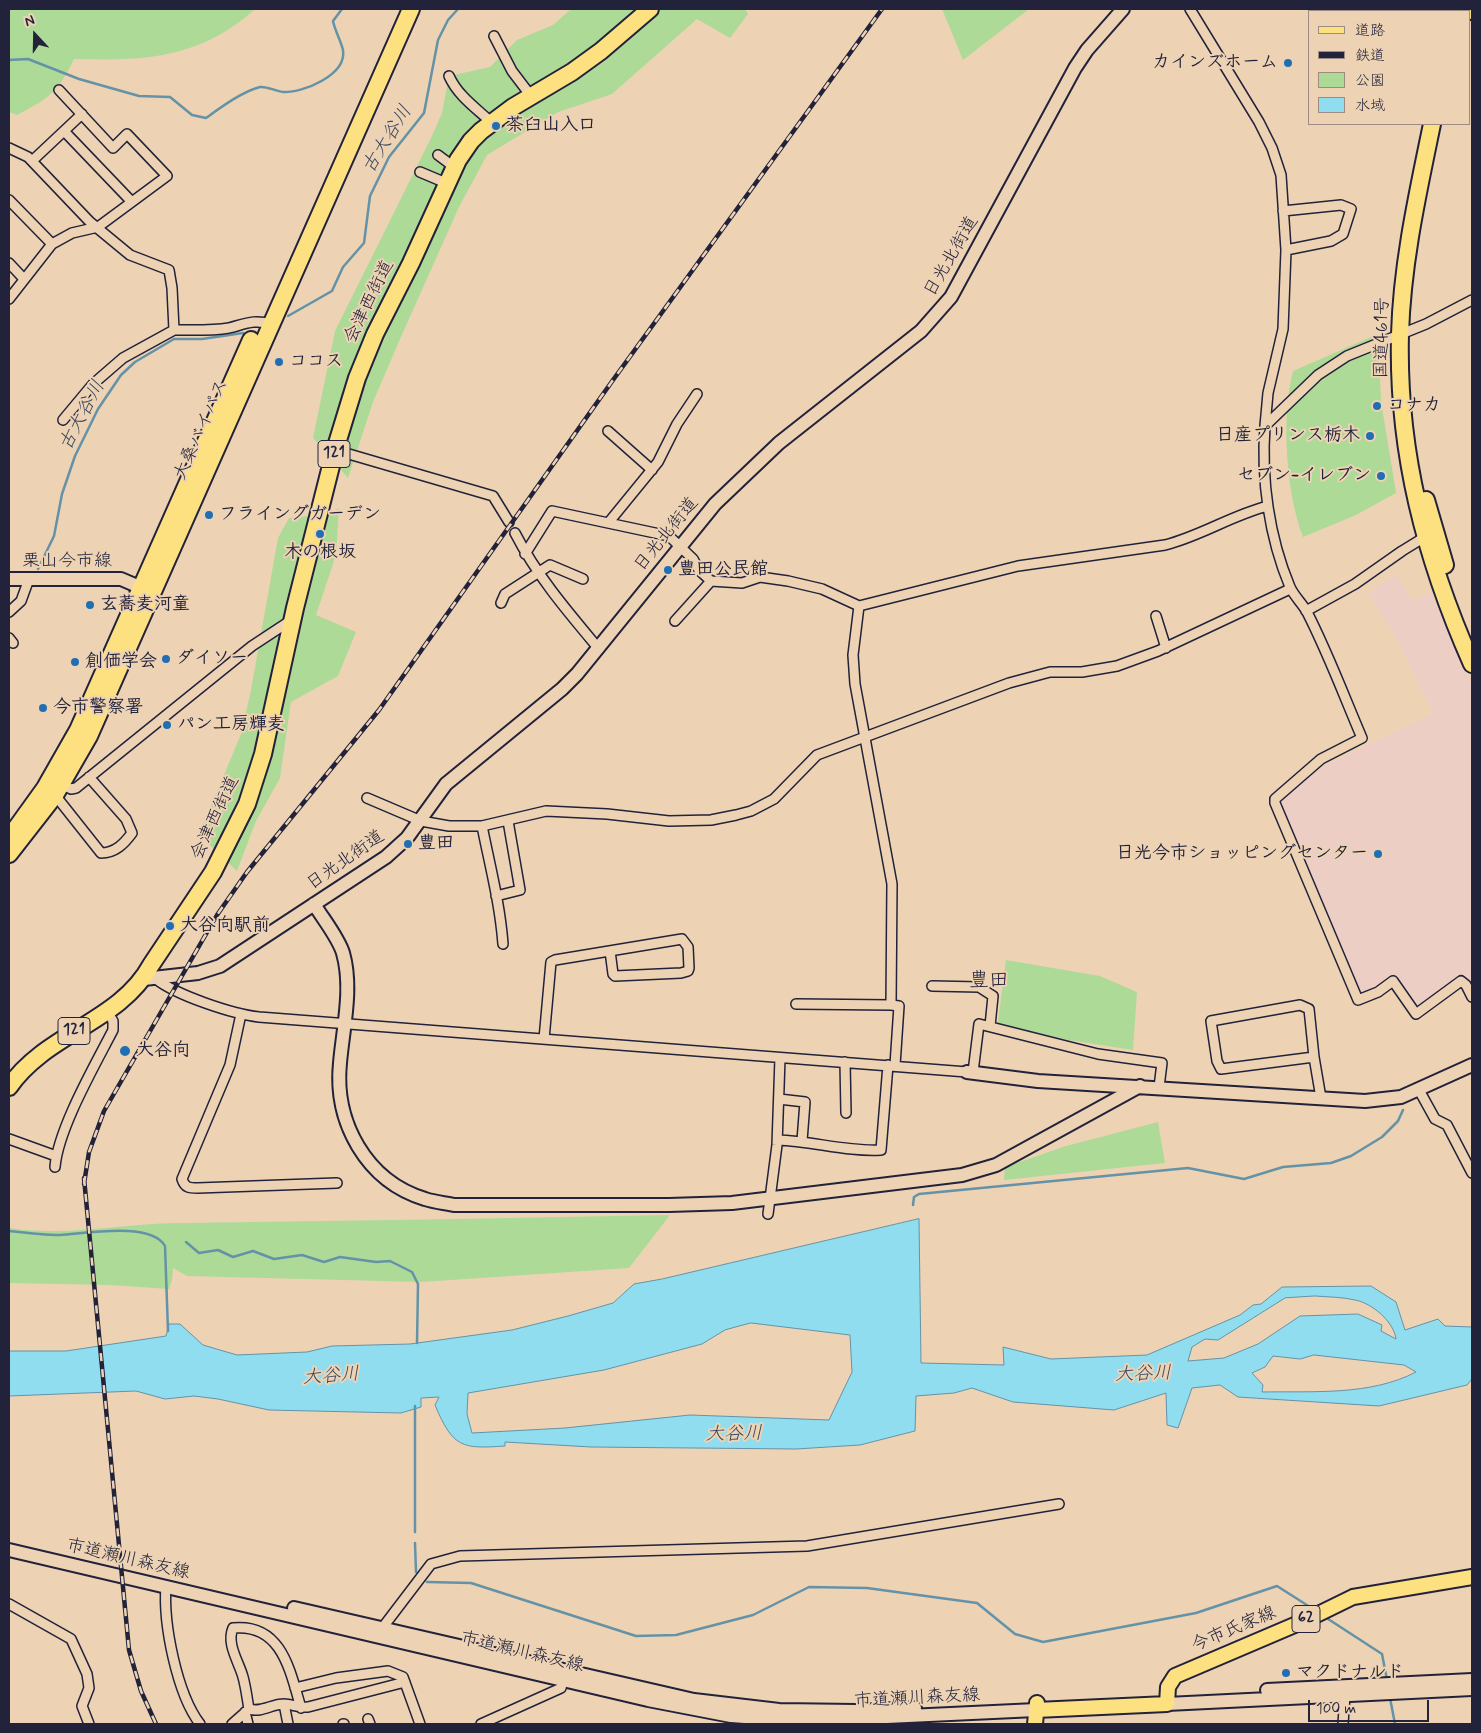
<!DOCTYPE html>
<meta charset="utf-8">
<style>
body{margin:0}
#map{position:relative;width:1481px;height:1733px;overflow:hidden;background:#edd3b4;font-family:Mynerve,"Klee One",sans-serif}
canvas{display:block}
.frame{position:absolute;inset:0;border:10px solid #22223b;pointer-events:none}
.legend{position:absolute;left:1308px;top:10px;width:162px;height:115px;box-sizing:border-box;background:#edd3b4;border:1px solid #9c8c84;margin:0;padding:6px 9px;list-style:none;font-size:15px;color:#22223b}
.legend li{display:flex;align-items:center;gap:10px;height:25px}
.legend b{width:25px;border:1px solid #9c8c84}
.north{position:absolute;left:10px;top:10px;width:50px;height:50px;-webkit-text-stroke:4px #edd3b4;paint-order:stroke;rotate:339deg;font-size:14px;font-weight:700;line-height:20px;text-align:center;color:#22223b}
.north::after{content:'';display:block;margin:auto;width:18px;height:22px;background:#22223b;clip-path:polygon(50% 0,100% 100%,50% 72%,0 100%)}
.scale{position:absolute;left:1308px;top:1700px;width:121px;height:22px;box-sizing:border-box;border:2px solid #22223b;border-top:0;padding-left:6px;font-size:15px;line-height:18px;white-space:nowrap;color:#22223b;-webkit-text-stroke:4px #edd3b4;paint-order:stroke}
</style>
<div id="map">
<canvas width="1481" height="1733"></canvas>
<div class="frame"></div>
<ul class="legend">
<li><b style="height:6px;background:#fde080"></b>道路</li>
<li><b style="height:6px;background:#22223b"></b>鉄道</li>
<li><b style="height:14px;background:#aeda98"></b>公園</li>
<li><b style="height:14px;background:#90ddef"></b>水域</li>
</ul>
<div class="north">N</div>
<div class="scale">100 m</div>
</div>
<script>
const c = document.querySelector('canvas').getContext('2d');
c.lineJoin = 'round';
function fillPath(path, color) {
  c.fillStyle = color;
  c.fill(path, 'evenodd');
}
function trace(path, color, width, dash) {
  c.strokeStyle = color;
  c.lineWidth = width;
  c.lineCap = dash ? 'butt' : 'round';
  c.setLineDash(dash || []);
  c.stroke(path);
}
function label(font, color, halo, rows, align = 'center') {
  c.font = font + ' Mynerve,"Klee One",sans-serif';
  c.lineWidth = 4;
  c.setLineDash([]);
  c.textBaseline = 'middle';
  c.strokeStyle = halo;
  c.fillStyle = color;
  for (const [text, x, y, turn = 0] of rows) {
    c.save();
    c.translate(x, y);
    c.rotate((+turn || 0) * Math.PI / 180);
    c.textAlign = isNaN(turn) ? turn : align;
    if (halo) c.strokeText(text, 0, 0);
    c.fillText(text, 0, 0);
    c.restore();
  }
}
const built = new Path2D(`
 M 1396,575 L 1413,601 L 1431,592 L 1472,684 L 1472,986 L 1466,978 L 1458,978 L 1422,1008 L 1416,1007 L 1394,977 L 1359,995 L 1272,790 L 1433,714 L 1396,637 L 1368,592 Z`);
const green = new Path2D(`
 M 9,9 L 255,9 C 200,59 144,61 74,59 C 58,92 50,98 17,115 L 9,112 Z
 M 571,9 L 745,9 L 748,14 L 730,38 L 697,19 L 612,94 L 558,112 L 487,155 L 459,207 L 400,339 L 373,402 L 348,478 L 313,438 L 335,331 L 431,138 L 442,113 L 449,76 L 490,67 L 517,40 L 553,25 Z
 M 942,9 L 1029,9 L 963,60 Z
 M 1378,334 L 1381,401 L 1396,493 L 1356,515 L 1303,537 C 1286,493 1281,417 1293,371 Z
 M 339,508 L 336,555 L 316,615 L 356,632 L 338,676 L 291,702 L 280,778 L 256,821 L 237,871 L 199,835 L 241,734 L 251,690 L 278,538 L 289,518 L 328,514 Z
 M 1006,960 L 1100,976 L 1137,992 L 1133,1050 L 997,1029 Z
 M 1158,1122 L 1165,1163 L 1004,1180 L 1005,1167 L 1066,1146 Z
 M 670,1215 L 629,1268 L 421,1282 L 187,1276 L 173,1268 L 172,1280 L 169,1289 L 109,1285 L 9,1283 L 9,1228 C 67,1237 124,1223 182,1223 C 345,1221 508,1218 670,1215 Z`);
const water = new Path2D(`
 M 919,1219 L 921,1363 L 1004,1365 L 1003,1347 L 1051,1359 L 1147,1355 L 1240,1315 L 1253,1305 L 1261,1304 L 1282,1287 L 1371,1286 L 1396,1302 L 1405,1330 L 1438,1319 L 1445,1326 L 1472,1327 L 1472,1379 L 1467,1385 L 1379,1406 L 1238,1397 L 1220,1385 L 1192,1388 L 1178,1428 L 1167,1425 L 1166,1393 L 1114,1410 L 1013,1402 L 972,1388 L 954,1393 L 916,1396 L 915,1431 L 860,1445 L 796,1449 L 591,1447 L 505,1442 L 505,1446 C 462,1449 453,1448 435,1405 L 439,1397 L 421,1398 L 421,1407 L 401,1413 L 269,1410 L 218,1399 L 194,1396 L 165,1399 L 136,1391 L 9,1396 L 9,1351 L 66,1351 L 166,1336 L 169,1324 L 180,1324 L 203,1345 L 237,1355 L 307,1352 L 332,1346 L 410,1344 L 512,1330 L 568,1316 L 613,1303 L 634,1284 L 662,1279 ZM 1315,1296 C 1328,1297 1342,1297 1355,1300 C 1372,1303 1394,1322 1396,1339 L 1381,1331 L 1382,1325 L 1358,1314 L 1300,1316 L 1258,1344 L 1224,1358 L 1188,1361 L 1192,1347 L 1205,1339 L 1218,1340 L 1285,1298 ZM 751,1323 L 850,1335 L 852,1372 L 829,1420 L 690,1415 L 565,1428 L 472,1433 L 467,1414 L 468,1393 L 604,1370 L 702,1344 L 725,1330 ZM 1314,1355 L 1404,1365 L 1416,1372 C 1370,1396 1313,1391 1262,1392 L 1263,1385 L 1252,1373 L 1265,1367 L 1273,1356 L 1300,1359 Z`);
const stream = new Path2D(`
 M 9,60 L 28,59 L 79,79 L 139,96 L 170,97 L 192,115 L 206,118 C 220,108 243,91 260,87 C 267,86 275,91 283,92 C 303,93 347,75 343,50 C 341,41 335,31 333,21 L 342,9
 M 288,316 L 332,291 L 343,267 L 364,243 L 370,196 L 389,157 L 424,113 L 438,40 L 448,20 L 458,9
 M 38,569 L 54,536 L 62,494 L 75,456 L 98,409 L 121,375 L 135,362 L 174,339 L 202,339 L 243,333
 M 913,1205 L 914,1197 L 919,1194 L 1188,1168 L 1244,1179 L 1283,1167 L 1331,1163 L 1351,1156 L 1382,1137 L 1398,1121 L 1403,1110
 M 9,1231 C 26,1233 42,1235 60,1235 C 83,1234 151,1221 165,1246 L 168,1331
 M 186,1242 L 199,1253 L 218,1250 L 233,1257 L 253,1251 L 274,1259 L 302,1255 L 324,1262 L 340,1257 L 376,1262 L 390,1261 L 412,1272 L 418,1284 L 417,1343
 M 415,1532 L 415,1406
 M 415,1543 L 416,1572
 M 427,1582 L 471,1583 L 636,1636 L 676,1635 L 753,1615 L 809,1587 L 867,1588 L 977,1603 L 1015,1634 L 1043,1642 L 1196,1613 L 1277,1586 L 1310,1607
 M 1325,1617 L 1382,1654 L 1387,1680
 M 1390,1698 L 1395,1724`);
const street = new Path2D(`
 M 1190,9 L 1259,122 L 1272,148 L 1281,175 L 1286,250 L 1283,329 L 1268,393 L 1265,426
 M 494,36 L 512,71 L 531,96
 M 449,76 C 458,96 476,108 492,123
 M 64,131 L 131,201
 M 9,148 L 28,157 L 90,222 L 130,255 L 169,270 L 172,288 L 174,330 L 123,358 L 93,384 L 63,420
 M 438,155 L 454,167
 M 32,161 L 82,114
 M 420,172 L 446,183
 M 9,200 L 52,244
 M 1283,211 L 1341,205 L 1351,209 L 1343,234 L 1331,241 L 1286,250
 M 9,263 L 24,279
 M 9,299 L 52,244 L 72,233 L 98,227 L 167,176 L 127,134 L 113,148 L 59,90
 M 1472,300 L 1426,324 L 1347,356 L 1318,375 L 1265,426 C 1261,479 1269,537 1290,587 C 1294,596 1302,603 1307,612 C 1328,653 1344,696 1362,738 L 1321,759 L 1275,799 L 1275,803 L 1358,1000 L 1378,992 L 1393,981 L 1416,1014 L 1461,981 L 1466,985 L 1472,997
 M 174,330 C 192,330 211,331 229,328 C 245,324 254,319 271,324
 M 608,431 L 652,470
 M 335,450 L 493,496 L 509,522
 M 609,522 L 658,462 L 677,424 L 697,394
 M 515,533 C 537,576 568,612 599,649
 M 525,554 L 552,511 L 669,536 L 693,559 L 699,570 L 711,581 L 742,583 L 760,577 L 788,581 L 822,589 L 859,606 L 1018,566 L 1165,545 C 1201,536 1232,515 1268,506
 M 501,603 L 505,594 L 550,565 L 583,579
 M 859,606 L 853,655 L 855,684 L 892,884 L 891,1005 L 899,1006 L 895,1065
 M 1306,611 L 1355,584 L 1402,551 L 1428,535
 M 9,612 L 21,601 L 29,579
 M 1156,616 L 1166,648
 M 675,621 L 711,581
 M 9,638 L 13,643
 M 62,785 L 71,789 L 76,788 L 252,646 L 293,619
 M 55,795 L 101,853 C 115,853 124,844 132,833 L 126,819 L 89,777
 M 367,798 L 421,821 L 449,826 L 482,826 L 546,811 L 607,814 L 669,821 L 711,820 L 736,815 L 751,811 L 774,799 L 817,755 L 1009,683 L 1050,672 L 1082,672 L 1117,666 L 1158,651 L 1290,589
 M 482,826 C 490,866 500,904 503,944
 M 496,896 L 520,890 L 508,821
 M 156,979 C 176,995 232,1014 259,1017 L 967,1072
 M 932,986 L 979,987 L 993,996 L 990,1026
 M 796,1004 L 891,1005
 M 241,1014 L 230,1065 L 182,1179 C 185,1188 189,1188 198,1188 L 337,1183
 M 544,1039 L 551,962 L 555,960 L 682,939 L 688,947 L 689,968 L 688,971 L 681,973 L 615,976 L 613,974 L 610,951
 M 1314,1057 L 1221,1069 L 1217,1061 L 1211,1021 L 1300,1005 L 1309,1009 L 1314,1057 L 1321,1098
 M 845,1062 L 846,1113
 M 973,1072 L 979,1024 L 1098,1054 L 1162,1063 L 1159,1087
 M 1419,1090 L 1435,1119 L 1447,1125 L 1472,1173
 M 779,1099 L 805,1102 L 802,1141
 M 9,1139 L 56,1156
 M 778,1140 C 812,1141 847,1152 881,1150 L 888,1065
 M 55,1167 C 58,1129 95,1065 113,1030 L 113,1021 L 107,1011
 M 768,1214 L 777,1145 L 780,1058
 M 166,1586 C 163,1624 177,1694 200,1724
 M 9,1604 L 71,1639 L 87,1674 L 89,1688 L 82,1706 L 89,1724
 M 380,1631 L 431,1564 L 460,1556 L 807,1546 L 1059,1504
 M 295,1688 L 336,1678 L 388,1671 L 403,1677 L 420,1724
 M 284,1704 L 288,1724
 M 249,1709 C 262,1713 271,1704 284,1704 C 292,1704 299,1708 308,1707 L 405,1682
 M 245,1712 L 248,1724
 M 368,1719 L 370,1724
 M 232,1724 L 249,1709 C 247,1698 246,1688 243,1677 C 239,1662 226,1644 233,1628 C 282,1623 290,1671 301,1708
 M 343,1724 L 344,1724
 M 481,1724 L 561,1688 L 564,1677
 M 1343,1724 L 1345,1695`);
const secondary = new Path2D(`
 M 9,579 L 121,579 L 149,591
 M 314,904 C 323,919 338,937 343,953 C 353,988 343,1028 340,1063 C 334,1122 366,1181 425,1199 C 434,1202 445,1203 454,1205 L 669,1205 L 732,1203 L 962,1175 L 996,1165 L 1140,1086
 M 144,979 L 198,973 L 220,966 L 386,857 L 407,838 L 446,784 L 562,689 L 577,674 L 715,504 L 779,443 L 921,331 L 951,297 L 1075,68 L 1087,50 L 1123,9
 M 967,1072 L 1038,1081 L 1365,1101 L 1401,1097 L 1472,1065
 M 9,1550 L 648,1700 L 731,1716 L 801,1721 L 1036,1710
 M 294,1608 L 694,1700 L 779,1710 L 856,1711 L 915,1708
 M 1267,1690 L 1472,1680
 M 1167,1704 L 1472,1689`);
const primary = new Path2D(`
 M 1036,1710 L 1167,1704 L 1168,1687 L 1175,1676 L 1304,1621 L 1353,1597 L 1472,1577
 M 1035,1724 L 1037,1703`);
const highway = new Path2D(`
 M 1469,11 L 1470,9
 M 1432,124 C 1418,192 1402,263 1400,334 C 1397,451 1425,558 1472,664
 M 1426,500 L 1445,565
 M 9,838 L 45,788 L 78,730 L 251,340
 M 9,854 L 55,795 L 89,736 L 411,9
 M 9,1087 C 46,1033 120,1022 151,965 L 213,872 L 247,804 L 263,754 L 295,608 L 335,450 L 357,378 L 375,334 L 411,263 L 458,160 L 471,141 L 481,131 L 513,107 L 572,72 L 601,51 L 650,9`);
const rail = new Path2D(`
 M 84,1178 L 129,1650 L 141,1691 L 156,1724
 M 84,1184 L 89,1152 L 104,1111 L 217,915 L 247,872 L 379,710 L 613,380 L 882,9`);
const markers = [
 [1288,63,5,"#1f6fb2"],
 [496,126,5,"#1f6fb2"],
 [279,362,5,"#1f6fb2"],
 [1377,406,5,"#1f6fb2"],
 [1370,436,5,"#1f6fb2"],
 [1381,476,5,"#1f6fb2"],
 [209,515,5,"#1f6fb2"],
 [320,534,5,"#1f6fb2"],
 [668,570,5,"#1f6fb2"],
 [90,605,5,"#1f6fb2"],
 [166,659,5,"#1f6fb2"],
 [75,662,5,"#1f6fb2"],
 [43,708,5,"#1f6fb2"],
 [167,725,5,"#1f6fb2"],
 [408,844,5,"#1f6fb2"],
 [1378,854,5,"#1f6fb2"],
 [170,926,5,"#1f6fb2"],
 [125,1051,6,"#1f6fb2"],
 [1286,1673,5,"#1f6fb2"]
];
const shields = [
 [334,454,32],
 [74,1031,32],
 [1306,1619,28]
];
const shieldNames = [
 ["121",334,454],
 ["121",74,1031],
 ["62",1306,1619]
];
const poiNames = [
 ["カインズホーム",1278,63,"right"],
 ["茶臼山入口",506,126],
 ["ココス",289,362],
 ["コナカ",1387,406],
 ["日産プリンス栃木",1360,436,"right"],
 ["セブン-イレブン",1371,476,"right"],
 ["フライングガーデン",219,515],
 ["木の根坂",320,553,"center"],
 ["豊田公民館",678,570],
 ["玄蕎麦河童",100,605],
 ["ダイソー",176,659],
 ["創価学会",85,662],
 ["今市警察署",53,708],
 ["パン工房輝麦",177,725],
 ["豊田",418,844],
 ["日光今市ショッピングセンター",1368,854,"right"],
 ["大谷向駅前",180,926],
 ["大谷向",136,1051],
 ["マクドナルド",1296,1673]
];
const streetNames = [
 ["日光北街道",952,257,-60],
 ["会津西街道",370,302,-64],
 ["国道461号",1383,338,-89],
 ["大桑バイパス",202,430,-66],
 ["日光北街道",667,535,-51],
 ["栗山今市線",67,562],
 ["会津西街道",216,818,-65],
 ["日光北街道",346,861,-35],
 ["市道瀬川森友線",128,1560,13],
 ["今市氏家線",1234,1630,-23],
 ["市道瀬川森友線",522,1653,13],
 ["市道瀬川森友線",917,1699,-3]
];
const waterNames = [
 ["古大谷川",388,140,-58],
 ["古大谷川",83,416,-62],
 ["大谷川",1143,1375,-2],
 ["大谷川",331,1377,-4],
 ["大谷川",734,1435,-1]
];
const quarterNames = [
 ["豊田",989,982]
];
fillPath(built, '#eccec5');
fillPath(green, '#aeda98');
fillPath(water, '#90ddef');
trace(water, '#6492a7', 1);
trace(stream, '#6492a7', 2.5);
trace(street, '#22223b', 12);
trace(secondary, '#22223b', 16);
trace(primary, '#22223b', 18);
trace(highway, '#22223b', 20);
trace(street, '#edd3b4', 9);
trace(secondary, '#edd3b4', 12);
trace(primary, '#fde080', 14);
trace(highway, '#fde080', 16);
trace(rail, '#22223b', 4.5);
trace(rail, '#edd3b4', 2.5, [8]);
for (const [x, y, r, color] of markers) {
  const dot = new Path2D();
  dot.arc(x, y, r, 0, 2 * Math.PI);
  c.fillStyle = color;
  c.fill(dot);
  trace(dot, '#edd3b4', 2);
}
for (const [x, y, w] of shields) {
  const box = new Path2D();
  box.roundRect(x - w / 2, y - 13.5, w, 27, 4);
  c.fillStyle = '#edd3b4';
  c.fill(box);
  trace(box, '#22223b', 1);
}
label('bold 16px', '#22223b', null, shieldNames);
label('bold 18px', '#22223b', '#edd3b4', poiNames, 'left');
label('18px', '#22223b', '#edd3b4', streetNames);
label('italic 19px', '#38475f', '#edd3b4', waterNames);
label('20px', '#22223b', '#edd3b4', quarterNames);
</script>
